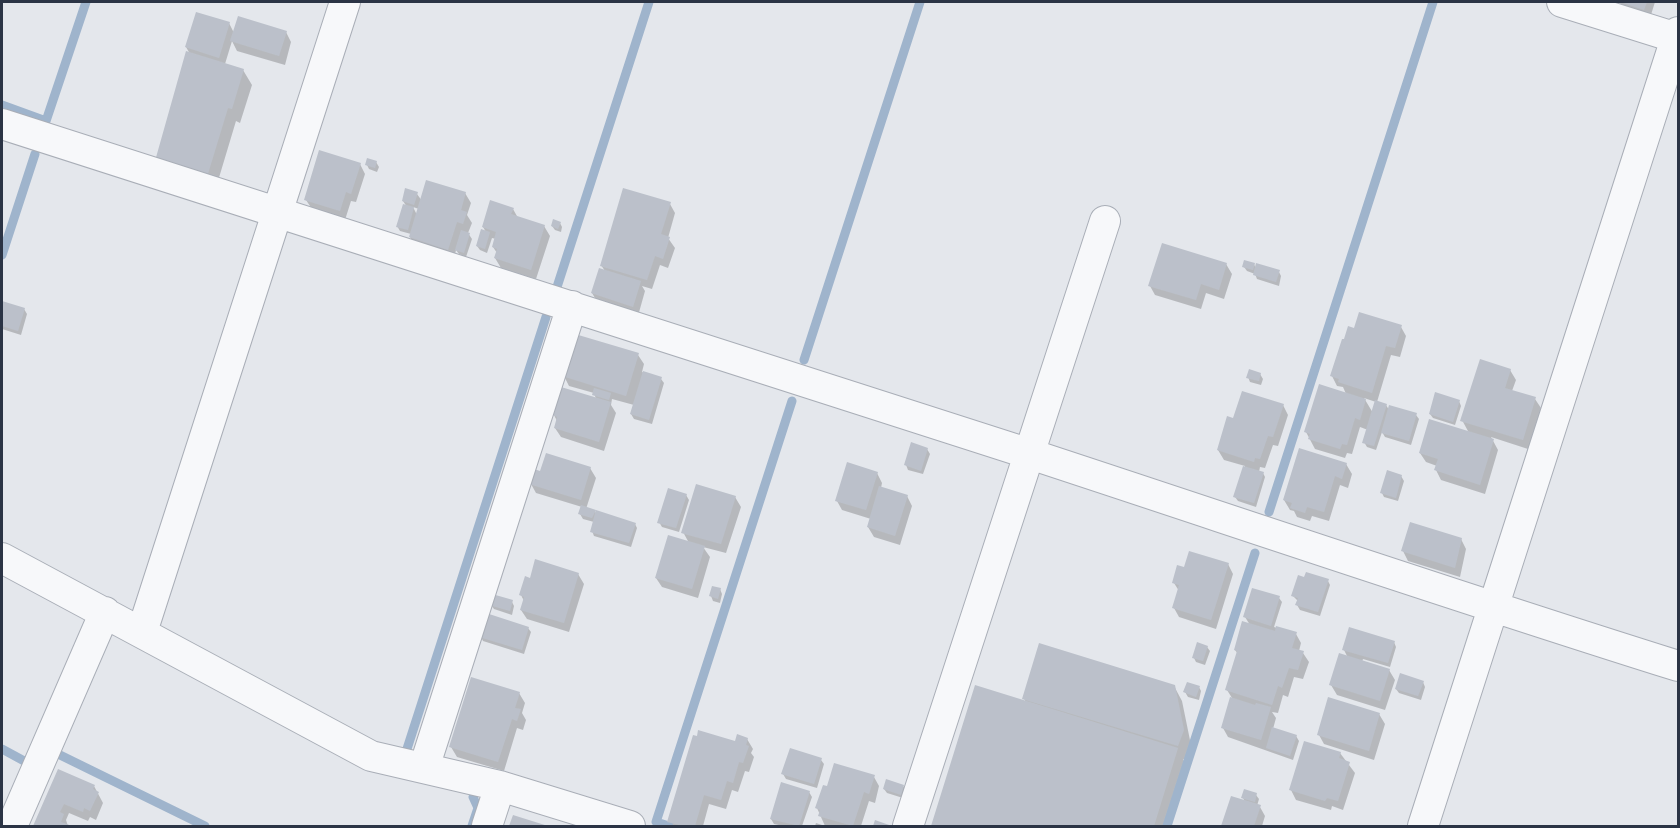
<!DOCTYPE html>
<style>
body{margin:0}
#map{position:relative;width:1680px;height:828px;overflow:hidden;background:#e4e7ec;font-family:Barlow,sans-serif}
canvas{display:block}
.frame{position:absolute;inset:0;border:3px solid #2b3445;pointer-events:none}
</style>
<div id="map">
<canvas width="1680" height="828"></canvas>
<div class="frame"></div>
</div>
<script>
const c = document.querySelector('canvas').getContext('2d');
c.lineJoin = 'round';
function fillPath(path, color) {
  c.fillStyle = color;
  c.fill(path, 'evenodd');
}
function trace(path, color, width, dash) {
  c.strokeStyle = color;
  c.lineWidth = width;
  c.lineCap = dash ? 'butt' : 'round';
  c.setLineDash(dash || []);
  c.stroke(path);
}
const shadow = new Path2D(`
 M 1617,2 L 1655,2 L 1650,18 L 1629,12 L 1625,6 Z
 M 229,23 L 234,33 L 286,32 L 291,42 L 285,65 L 237,51 L 232,41 L 225,64 L 243,70 L 252,85 L 240,123 L 236,121 L 215,191 L 165,175 L 190,54 L 186,47 Z
 M 376,162 L 379,167 L 377,172 L 369,169 L 367,165 Z
 M 360,164 L 365,174 L 356,202 L 351,201 L 345,220 L 312,209 L 306,200 Z
 M 406,190 L 417,194 L 422,201 L 465,193 L 471,203 L 467,215 L 472,223 L 468,233 L 472,239 L 466,257 L 459,254 L 456,250 L 454,259 L 416,247 L 410,237 L 411,234 L 400,231 L 397,226 L 407,207 L 403,201 ZM 413,207 L 419,209 L 417,215 Z
 M 670,204 L 675,213 L 668,238 L 675,248 L 668,268 L 660,265 L 652,289 L 642,286 L 645,291 L 638,316 L 598,303 L 592,293 L 605,271 L 601,265 Z
 M 513,209 L 518,218 L 544,226 L 550,236 L 536,279 L 501,268 L 495,258 L 497,253 L 493,247 L 496,239 L 492,238 L 487,253 L 480,250 L 477,246 L 486,232 L 483,227 Z
 M 560,223 L 562,227 L 561,232 L 555,230 L 552,226 Z
 M 1226,264 L 1232,274 L 1224,299 L 1206,293 L 1201,309 L 1155,295 L 1150,286 Z
 M 1254,264 L 1256,269 L 1279,272 L 1281,276 L 1279,286 L 1257,279 L 1255,274 L 1247,271 L 1244,267 Z
 M 2,302 L 24,309 L 27,314 L 21,335 L 2,329 Z
 M 1401,327 L 1406,336 L 1400,357 L 1391,355 L 1377,402 L 1386,405 L 1389,410 L 1416,415 L 1419,419 L 1411,445 L 1385,437 L 1382,432 L 1376,450 L 1367,447 L 1364,442 L 1368,430 L 1360,427 L 1352,454 L 1347,453 L 1345,458 L 1315,449 L 1306,432 L 1346,394 L 1343,387 L 1337,386 L 1332,376 L 1355,330 ZM 1364,398 L 1376,402 L 1373,413 Z
 M 638,355 L 644,364 L 642,372 L 661,379 L 664,383 L 652,424 L 634,419 L 631,414 L 634,405 L 612,399 L 611,405 L 616,413 L 604,451 L 561,437 L 555,428 L 557,421 L 554,415 L 596,399 L 594,393 L 569,386 L 564,376 Z
 M 1510,370 L 1516,380 L 1512,391 L 1535,399 L 1541,408 L 1528,449 L 1491,437 L 1498,450 L 1485,494 L 1441,480 L 1436,470 L 1437,466 L 1426,462 L 1420,453 L 1469,433 L 1462,420 Z
 M 1260,374 L 1263,379 L 1261,385 L 1250,382 L 1248,377 Z
 M 1459,401 L 1461,406 L 1455,425 L 1433,418 L 1430,414 Z
 M 1283,405 L 1288,415 L 1278,446 L 1273,445 L 1265,468 L 1260,467 L 1259,472 L 1263,473 L 1265,477 L 1256,507 L 1238,501 L 1235,497 L 1245,466 L 1224,460 L 1218,450 L 1234,420 Z
 M 927,449 L 930,454 L 923,474 L 908,470 L 906,465 Z
 M 1346,464 L 1352,474 L 1348,488 L 1340,485 L 1329,521 L 1312,516 L 1310,521 L 1297,517 L 1294,511 L 1290,510 L 1284,500 Z
 M 590,468 L 596,478 L 586,509 L 595,511 L 597,515 L 635,524 L 637,528 L 631,547 L 594,536 L 592,531 L 594,522 L 583,519 L 580,514 L 582,507 L 536,493 L 531,484 L 541,473 Z
 M 877,473 L 882,483 L 881,488 L 907,496 L 912,506 L 900,545 L 874,537 L 868,527 L 871,519 L 842,510 L 837,501 Z
 M 1401,476 L 1404,481 L 1398,501 L 1384,497 L 1382,493 Z
 M 686,495 L 689,500 L 679,532 L 662,527 L 659,522 Z
 M 735,497 L 741,507 L 726,553 L 703,547 L 710,557 L 698,598 L 662,587 L 656,578 L 689,543 L 683,532 Z
 M 1461,539 L 1466,549 L 1460,577 L 1408,561 L 1403,551 Z
 M 1228,564 L 1233,574 L 1216,629 L 1179,617 L 1174,608 L 1179,591 L 1174,583 L 1185,569 Z
 M 578,574 L 584,584 L 569,632 L 527,619 L 521,610 L 524,601 L 521,595 L 531,580 Z
 M 1328,581 L 1330,585 L 1320,616 L 1300,610 L 1297,605 L 1298,601 L 1293,596 Z
 M 720,589 L 722,594 L 720,603 L 713,601 L 711,596 Z
 M 1279,598 L 1282,602 L 1274,627 L 1296,634 L 1301,643 L 1299,651 L 1303,653 L 1309,662 L 1303,679 L 1294,677 L 1288,697 L 1283,695 L 1278,713 L 1272,712 L 1276,718 L 1273,729 L 1296,736 L 1299,741 L 1293,760 L 1228,737 L 1223,728 L 1232,698 L 1227,690 L 1238,654 L 1235,650 L 1250,625 L 1245,617 Z
 M 512,602 L 514,606 L 512,615 L 494,609 L 491,605 Z
 M 528,628 L 531,632 L 524,654 L 483,641 L 481,637 Z
 M 1394,642 L 1396,647 L 1390,667 L 1363,659 L 1362,662 L 1389,670 L 1395,680 L 1385,710 L 1337,695 L 1331,685 L 1348,658 L 1344,650 Z
 M 1207,647 L 1210,651 L 1205,665 L 1196,662 L 1194,658 Z
 M 1423,682 L 1425,687 L 1421,700 L 1399,693 L 1396,689 Z
 M 1174,686 L 1182,701 L 1191,745 L 1186,760 L 1183,759 L 1187,767 L 1169,826 L 933,826 L 976,687 L 1026,703 L 1024,698 Z
 M 1199,687 L 1201,691 L 1199,700 L 1188,697 L 1185,692 Z
 M 519,693 L 525,703 L 522,713 L 526,720 L 523,730 L 517,728 L 504,771 L 457,757 L 451,747 Z
 M 1379,714 L 1385,724 L 1374,760 L 1324,744 L 1319,735 Z
 M 747,739 L 753,749 L 751,753 L 754,757 L 749,772 L 745,771 L 738,792 L 732,790 L 726,809 L 709,804 L 703,826 L 671,826 L 669,821 L 736,743 Z
 M 1340,753 L 1355,773 L 1343,810 L 1332,806 L 1331,810 L 1296,800 L 1291,790 Z
 M 821,760 L 824,764 L 817,788 L 786,779 L 783,774 Z
 M 59,771 L 94,786 L 103,803 L 96,820 L 90,817 L 88,821 L 69,813 L 66,820 L 68,826 L 35,826 Z
 M 874,777 L 879,786 L 875,803 L 869,801 L 861,826 L 815,826 L 816,823 L 825,826 L 817,808 Z
 M 903,786 L 906,790 L 903,798 L 887,793 L 884,789 Z
 M 809,792 L 812,797 L 802,826 L 783,826 L 774,824 L 771,819 Z
 M 1256,795 L 1259,799 L 1257,806 L 1260,807 L 1265,816 L 1262,826 L 1223,826 L 1232,798 L 1245,802 L 1243,798 Z`);
const stream = new Path2D(`
 M 2,105 L 46,121 L 86,2
 M 2,255 L 35,154
 M 557,287 L 649,2
 M 804,360 L 920,2
 M 1269,512 L 1433,2
 M 2,749 L 26,762
 M 406,752 L 546,317
 M 60,755 L 205,826
 M 472,826 L 478,808 L 473,797
 M 669,826 L 656,822 L 792,401
 M 1167,826 L 1255,553`);
const building = new Path2D(`
 M 1620,2 L 1647,2 L 1644,10 Z
 M 196,12 L 230,22 L 219,58 L 185,47 Z
 M 238,16 L 287,31 L 279,56 L 230,41 Z
 M 186,51 L 244,69 L 232,109 L 228,108 L 207,177 L 155,161 Z
 M 319,150 L 361,163 L 351,194 L 346,192 L 340,211 L 304,200 Z
 M 367,158 L 377,161 L 375,168 L 365,165 Z
 M 426,180 L 466,192 L 461,210 L 467,212 L 463,224 L 457,222 L 448,250 L 409,237 Z
 M 405,188 L 418,192 L 414,205 L 402,201 Z
 M 623,188 L 671,202 L 661,234 L 670,237 L 663,259 L 655,256 L 647,280 L 600,266 Z
 M 490,200 L 514,208 L 511,214 L 545,225 L 531,270 L 494,258 L 497,249 L 492,247 L 496,232 L 482,227 Z
 M 403,204 L 414,207 L 408,230 L 396,227 Z
 M 553,219 L 561,222 L 558,229 L 551,226 Z
 M 481,229 L 490,232 L 485,249 L 476,246 Z
 M 461,230 L 470,233 L 464,253 L 455,250 Z
 M 1162,243 L 1227,263 L 1219,290 L 1201,284 L 1196,300 L 1148,286 Z
 M 1244,260 L 1255,263 L 1253,270 L 1242,267 Z
 M 1256,263 L 1280,270 L 1276,282 L 1253,275 Z
 M 599,268 L 641,281 L 633,307 L 591,293 Z
 M 2,301 L 25,308 L 18,331 L 2,326 Z
 M 1359,312 L 1402,325 L 1395,348 L 1386,346 L 1372,393 L 1338,382 L 1339,379 L 1330,376 L 1342,339 L 1344,339 L 1348,326 L 1354,328 Z
 M 575,334 L 639,353 L 626,396 L 562,376 Z
 M 1480,359 L 1511,369 L 1505,388 L 1536,397 L 1523,440 L 1460,421 Z
 M 1249,369 L 1261,373 L 1259,381 L 1246,378 Z
 M 643,371 L 662,377 L 649,420 L 630,414 Z
 M 1319,384 L 1366,399 L 1360,420 L 1355,418 L 1347,445 L 1342,444 L 1340,449 L 1308,439 L 1310,434 L 1304,432 Z
 M 561,387 L 611,402 L 599,442 L 554,428 L 557,417 L 553,415 Z
 M 594,388 L 611,393 L 609,400 L 592,395 Z
 M 1242,391 L 1284,404 L 1273,437 L 1268,436 L 1260,459 L 1255,458 L 1254,462 L 1217,450 L 1227,416 L 1233,418 Z
 M 1435,392 L 1460,400 L 1453,422 L 1429,414 Z
 M 1375,400 L 1387,404 L 1374,446 L 1362,443 Z
 M 1389,405 L 1417,413 L 1409,441 L 1381,433 Z
 M 1429,419 L 1494,439 L 1480,485 L 1434,470 L 1438,459 L 1419,453 Z
 M 911,442 L 928,448 L 921,471 L 904,465 Z
 M 1299,448 L 1347,463 L 1342,479 L 1335,476 L 1324,512 L 1307,507 L 1305,513 L 1290,508 L 1292,503 L 1283,500 Z
 M 546,453 L 591,467 L 581,500 L 529,484 L 534,469 L 540,471 Z
 M 847,462 L 878,472 L 866,510 L 835,501 Z
 M 1243,466 L 1264,472 L 1254,503 L 1233,497 Z
 M 1387,470 L 1402,475 L 1396,498 L 1380,493 Z
 M 696,484 L 736,496 L 721,544 L 681,533 Z
 M 879,486 L 908,495 L 895,536 L 867,527 Z
 M 668,488 L 687,494 L 676,528 L 657,523 Z
 M 581,505 L 596,510 L 592,518 L 578,514 Z
 M 596,510 L 636,523 L 629,543 L 590,532 Z
 M 1410,522 L 1462,538 L 1455,568 L 1401,551 Z
 M 668,535 L 705,546 L 692,589 L 655,578 Z
 M 1189,551 L 1229,563 L 1211,620 L 1172,608 L 1179,585 L 1172,583 L 1177,565 L 1184,567 Z
 M 535,559 L 579,573 L 564,623 L 520,610 L 524,597 L 519,595 L 525,576 L 530,578 Z
 M 1306,572 L 1329,579 L 1318,612 L 1295,605 L 1298,598 L 1291,596 L 1298,575 L 1304,577 Z
 M 712,586 L 721,588 L 718,599 L 709,596 Z
 M 1252,588 L 1280,596 L 1271,626 L 1243,617 Z
 M 492,594 L 513,600 L 510,611 L 489,605 Z
 M 486,613 L 529,627 L 522,650 L 479,637 Z
 M 1242,621 L 1275,631 L 1276,626 L 1297,632 L 1292,648 L 1304,651 L 1298,670 L 1289,668 L 1282,688 L 1278,686 L 1272,705 L 1225,690 L 1237,651 L 1234,650 Z
 M 1349,627 L 1395,641 L 1388,663 L 1342,650 Z
 M 1197,642 L 1208,646 L 1203,661 L 1192,658 Z
 M 1039,643 L 1175,685 L 1184,730 L 1178,746 L 1022,699 Z
 M 1339,653 L 1390,669 L 1380,701 L 1329,685 Z
 M 1400,673 L 1424,681 L 1418,696 L 1395,689 Z
 M 471,677 L 520,692 L 515,708 L 521,709 L 517,721 L 512,719 L 498,762 L 449,747 Z
 M 1187,682 L 1200,686 L 1196,697 L 1183,692 Z
 M 975,685 L 1178,748 L 1154,826 L 931,826 Z
 M 1230,697 L 1255,705 L 1256,703 L 1271,707 L 1261,740 L 1221,728 Z
 M 1328,697 L 1380,713 L 1369,751 L 1317,735 Z
 M 1272,727 L 1297,735 L 1290,756 L 1266,748 Z
 M 698,730 L 735,741 L 737,734 L 748,738 L 746,745 L 749,746 L 743,763 L 739,762 L 733,783 L 727,781 L 721,800 L 704,795 L 695,826 L 683,826 L 667,822 L 693,735 L 697,736 Z
 M 1304,741 L 1341,752 L 1339,758 L 1350,762 L 1338,801 L 1327,798 L 1325,801 L 1289,790 Z
 M 790,748 L 822,758 L 814,784 L 781,774 Z
 M 834,763 L 875,775 L 869,794 L 864,792 L 853,826 L 818,816 L 820,810 L 815,808 L 823,785 L 827,786 Z
 M 58,769 L 95,785 L 93,789 L 99,792 L 90,811 L 84,808 L 83,812 L 64,804 L 60,812 L 64,814 L 61,822 L 72,826 L 33,826 Z
 M 886,779 L 904,785 L 901,795 L 883,789 Z
 M 781,782 L 810,791 L 799,826 L 770,819 Z
 M 1244,789 L 1257,793 L 1255,802 L 1241,798 Z
 M 1231,796 L 1261,805 L 1254,826 L 1221,826 Z
 M 513,815 L 548,826 L 509,826 Z
 M 875,820 L 892,826 L 873,826 Z`);
const street = new Path2D(`
 M 1562,2 L 1677,38
 M 2,124 C 345,232 688,341 1030,454 C 1246,525 1461,598 1678,666
 M 2,558 L 371,756 L 500,786 L 630,826
 M 142,632 L 345,2
 M 424,768 L 572,306
 M 12,826 L 105,612
 M 487,826 L 500,786
 M 908,826 L 1105,221
 M 1423,826 L 1678,32`);
fillPath(shadow, '#0003');
trace(stream, '#9fb4cc', 9);
fillPath(building, '#bbc0ca');
trace(street, '#a9aeb7', 32);
trace(street, '#f7f8fa', 30);
</script>
